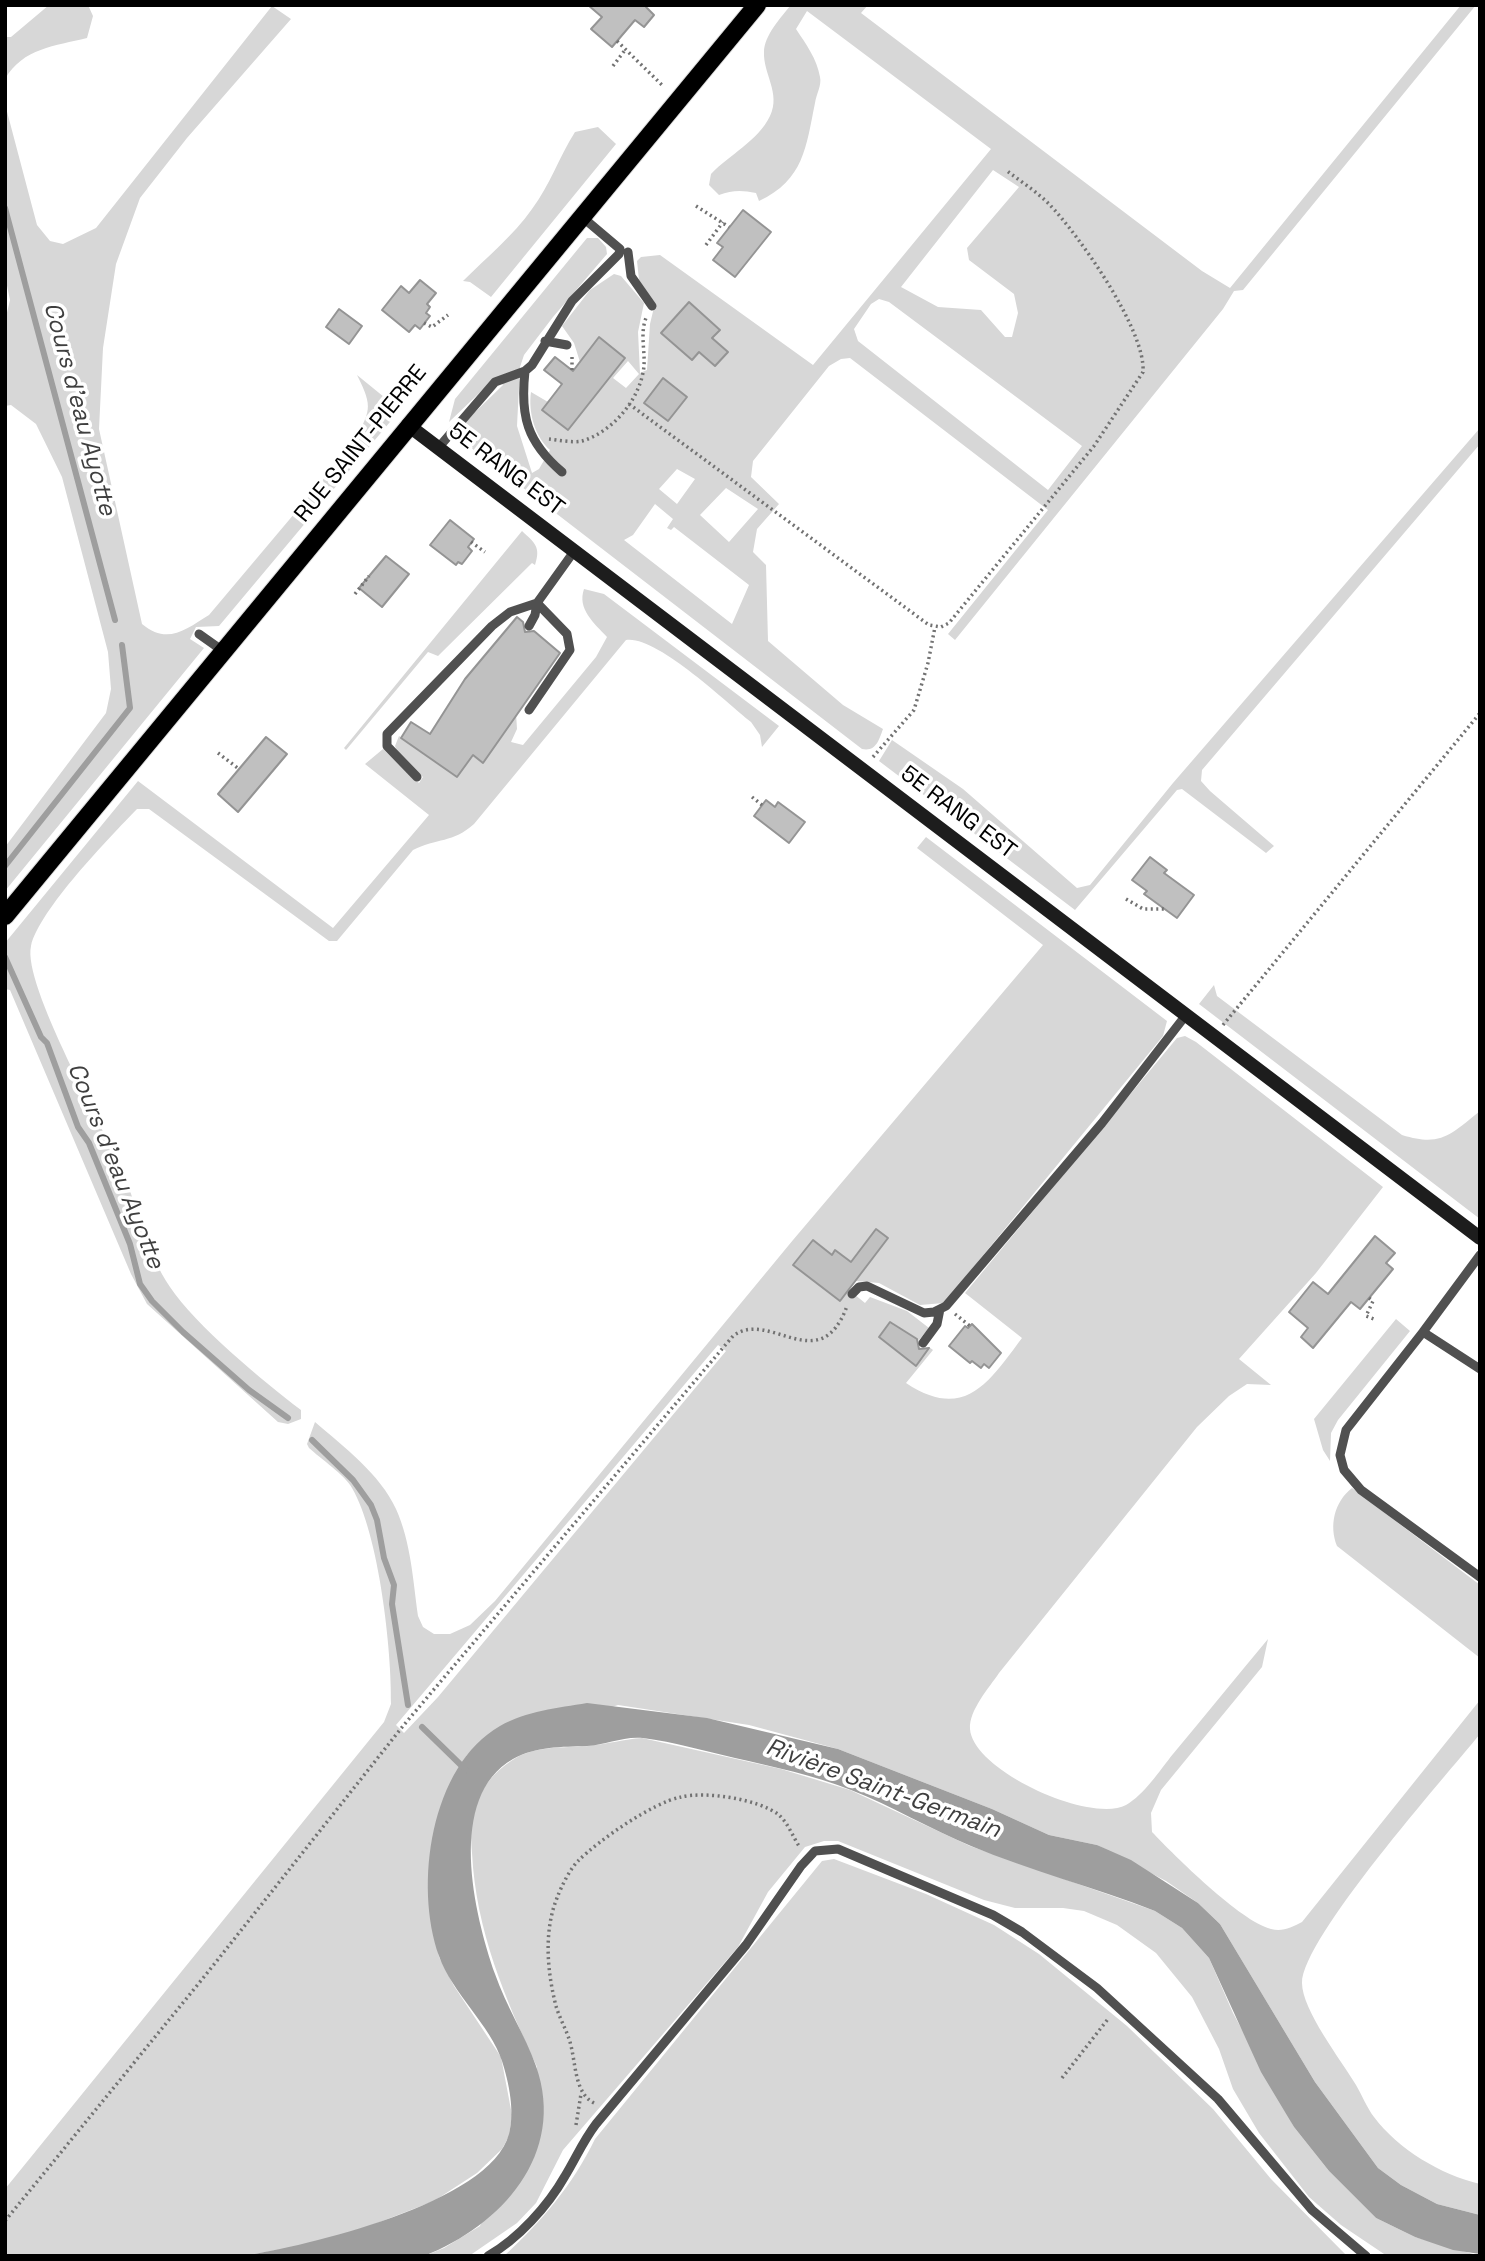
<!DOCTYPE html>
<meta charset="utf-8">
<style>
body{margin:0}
#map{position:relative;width:1485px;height:2261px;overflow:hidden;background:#fff;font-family:"Space Grotesk",sans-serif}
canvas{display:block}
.frame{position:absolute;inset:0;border:7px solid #000;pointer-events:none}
</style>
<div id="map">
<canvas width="1485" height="2261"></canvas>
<div class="frame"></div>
</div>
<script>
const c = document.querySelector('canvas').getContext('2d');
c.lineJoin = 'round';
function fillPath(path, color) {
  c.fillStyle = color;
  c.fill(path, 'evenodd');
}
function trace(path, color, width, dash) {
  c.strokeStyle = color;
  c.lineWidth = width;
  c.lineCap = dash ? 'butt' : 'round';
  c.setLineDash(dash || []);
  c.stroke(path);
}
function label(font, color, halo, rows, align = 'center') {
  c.font = font + ' "Space Grotesk",sans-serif';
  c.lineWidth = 7;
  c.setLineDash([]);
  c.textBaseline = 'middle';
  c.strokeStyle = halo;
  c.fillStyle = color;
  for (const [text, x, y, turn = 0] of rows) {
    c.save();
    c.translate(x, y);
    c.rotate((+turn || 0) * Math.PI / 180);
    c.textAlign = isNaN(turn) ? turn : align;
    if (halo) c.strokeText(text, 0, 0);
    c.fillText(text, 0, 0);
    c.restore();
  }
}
const green = new Path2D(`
 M 49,5 L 88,5 L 93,16 L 87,38 C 55,46 23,48 5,79 L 5,37 L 11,37 Z
 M 791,5 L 868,5 L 861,13 L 1202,271 L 1230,288 L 1461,5 L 1476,5 L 1243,290 L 1234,291 L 1223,309 L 955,640 L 948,634 L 1048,510 L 850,358 L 841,359 L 829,366 L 753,461 L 751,477 L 779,504 L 757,529 L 753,552 L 766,565 L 768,641 L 843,705 L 883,729 C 879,740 876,752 862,749 L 457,437 L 466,421 L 503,385 L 496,377 L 449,422 L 455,399 L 587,238 L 598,238 L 606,247 L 607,254 L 553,317 L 524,355 L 520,367 L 517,426 L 532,473 L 539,469 L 550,450 C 535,437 528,412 531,392 L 548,402 L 542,410 L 624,358 L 599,338 L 580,362 L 574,343 L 562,326 L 590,290 L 614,274 L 621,276 L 644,303 L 638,332 L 640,373 L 647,370 L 650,324 L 655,303 L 639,280 L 637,261 L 641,257 L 660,255 L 813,365 L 991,149 L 807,11 L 796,29 C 806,44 817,59 820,77 C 822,85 816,95 815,103 C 806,147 804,180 759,201 L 756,193 C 742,190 732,190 719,195 L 709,185 L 711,174 C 729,155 758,141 770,116 C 781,93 763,74 764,52 C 764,36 781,17 791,5 ZM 993,170 L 1019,187 L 967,248 L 969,260 L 1014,294 L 1018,313 L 1012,337 L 1005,337 L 981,310 L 938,307 L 901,287 ZM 879,299 L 889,302 L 1082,446 L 1048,490 L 858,341 L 854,329 L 871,304 ZM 688,302 L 720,329 L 712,338 L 727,352 L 715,366 L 699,352 L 692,360 L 661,333 ZM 628,361 L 639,374 L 626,388 L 613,378 ZM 663,378 L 687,397 L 668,421 L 645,403 ZM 677,469 L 695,479 L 677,504 L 659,489 ZM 726,488 L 758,509 L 729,542 L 700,515 ZM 655,504 L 673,519 L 667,528 L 671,530 L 674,527 L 749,585 L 732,624 L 624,540 L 633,535 Z
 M 272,6 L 291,19 L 187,138 L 140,198 L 116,264 L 103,348 L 99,429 L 142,624 C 167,645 185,630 209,615 L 353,444 C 370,410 374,409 357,375 L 400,410 L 219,626 L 196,627 L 190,639 L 204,648 L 5,891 L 5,847 L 106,713 L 111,689 L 108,652 L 62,477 L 36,424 L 11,405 L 5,406 L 5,321 L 10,300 L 5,276 L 5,104 L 37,225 L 50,241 L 63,244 L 96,228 Z
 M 598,127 L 616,144 L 491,297 L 470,282 L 463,281 C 486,258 513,236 532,209 C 550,185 559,157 575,132 Z
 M 1480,428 L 1480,444 L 1202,770 L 1201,781 L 1210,791 L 1274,846 L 1266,853 L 1182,789 L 1177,790 L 1075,910 L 879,761 L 892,740 L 963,789 L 1077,888 L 1090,885 L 1173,783 Z
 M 522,531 C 535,543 541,547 535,565 L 532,563 L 438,656 L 428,652 L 346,750 L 344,748 Z
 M 584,589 L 604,594 L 779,726 L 762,747 L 760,735 L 751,722 C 726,702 656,635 626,640 L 474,824 C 453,843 437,838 413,850 L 337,941 L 329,941 L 149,809 L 137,809 C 110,837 39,910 31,946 C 22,985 106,1131 124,1175 C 139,1212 147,1253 170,1287 C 195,1325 264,1382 301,1410 L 301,1419 L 288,1424 L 278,1422 L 147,1304 L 131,1274 L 10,990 L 5,989 L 5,943 L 138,781 L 333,928 L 429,815 L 365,764 L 383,749 L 419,783 L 423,777 L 399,755 L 395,746 L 399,736 L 457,777 L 473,755 L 483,763 L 516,713 L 517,729 L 511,742 L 523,745 L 596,657 L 607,637 C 594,623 577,609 584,589 Z
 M 926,837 L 1167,1021 L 1163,1036 L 944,1303 L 920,1305 L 879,1283 L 856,1281 L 869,1262 L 857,1253 L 851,1262 L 835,1250 L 813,1279 L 840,1301 L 849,1290 L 865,1303 L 870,1297 L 907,1311 L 929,1328 L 919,1340 L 891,1322 L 879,1337 L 916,1366 L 929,1347 L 933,1350 L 906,1383 C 965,1422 989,1382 1022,1338 L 965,1293 L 1177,1038 L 1185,1036 L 1196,1042 L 1383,1187 L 1316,1273 L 1239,1359 L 1271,1385 L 1247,1384 L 1229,1396 L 1197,1427 L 999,1673 C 989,1688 969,1710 970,1729 C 973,1771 1091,1824 1126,1805 C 1144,1795 1160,1770 1173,1754 C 1205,1716 1236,1677 1268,1639 L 1262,1667 L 1161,1790 L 1151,1813 L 1152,1832 C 1175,1856 1240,1921 1271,1929 C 1283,1932 1292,1927 1302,1922 L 1480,1700 L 1480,1734 C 1445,1777 1302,1938 1302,1983 C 1302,2010 1341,2060 1356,2085 C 1362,2095 1367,2108 1374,2117 C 1398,2149 1441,2175 1480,2184 L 1480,2215 L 1437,2204 L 1401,2185 L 1378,2168 L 1315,2082 L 1220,1924 L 1198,1903 L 1166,1881 L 1097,1845 L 1049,1835 L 992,1809 L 838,1749 L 749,1725 L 618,1705 L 467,1755 L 442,1803 L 428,1885 L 439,1957 L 454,1986 L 501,2057 L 512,2115 L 509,2136 L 502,2149 L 477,2173 L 434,2201 L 354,2232 L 295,2247 L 243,2256 L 5,2256 L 5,2189 L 384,1722 L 391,1704 C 392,1651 379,1534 352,1488 C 345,1475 321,1459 309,1448 L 307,1444 L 315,1422 C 344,1447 380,1474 396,1509 C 411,1542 413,1581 418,1616 L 423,1627 L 434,1634 L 450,1634 L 470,1625 L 495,1601 L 793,1240 L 1043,945 L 917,848 ZM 812,1241 L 824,1249 L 804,1274 L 793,1265 ZM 718,1345 L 726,1351 L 438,1697 L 404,1733 L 396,1725 Z
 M 1214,985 L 1217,996 L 1402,1135 C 1441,1147 1450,1135 1480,1111 L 1480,1219 L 1199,1004 Z
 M 1396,1319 L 1410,1331 L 1338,1420 L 1331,1433 L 1330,1461 L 1323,1450 L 1314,1419 Z
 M 1352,1488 L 1480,1585 L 1480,1658 L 1337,1546 C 1329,1526 1334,1502 1352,1488 Z
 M 642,1738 L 781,1769 L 850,1790 L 970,1846 L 1155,1911 L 1182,1928 L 1209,1958 L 1233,2013 L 1294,2127 L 1329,2171 L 1376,2218 L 1415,2237 L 1480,2256 L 1387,2256 L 1341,2225 L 1309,2197 L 1259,2133 L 1233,2089 L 1219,2049 L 1192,1997 L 1156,1953 L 1117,1925 L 1084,1911 L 1063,1908 L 1015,1908 L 984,1900 L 838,1841 L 824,1841 L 805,1847 L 768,1892 L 738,1947 L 563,2150 L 536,2203 L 517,2223 L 469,2256 L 424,2256 L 444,2248 L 480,2226 L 537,2067 C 505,1998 476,1931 472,1853 C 471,1840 470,1824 473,1811 C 479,1790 494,1772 511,1761 C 534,1745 564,1748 589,1746 C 608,1744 624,1739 642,1738 Z
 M 834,1859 L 926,1894 L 994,1925 L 1039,1954 L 1127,2026 L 1213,2109 L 1271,2179 L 1347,2256 L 504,2256 C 542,2221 572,2186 595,2139 L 822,1861 Z`);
const water = new Path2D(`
 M 587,1703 L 707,1718 L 838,1749 L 992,1809 L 1049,1835 L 1097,1845 L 1131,1860 L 1198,1903 L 1220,1924 L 1315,2082 L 1378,2168 L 1401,2185 L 1437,2204 L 1480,2215 L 1480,2254 L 1453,2250 L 1415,2237 L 1376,2218 L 1329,2171 L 1294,2127 L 1261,2072 L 1209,1958 L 1182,1928 L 1155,1911 C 1094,1887 1031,1871 971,1846 C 930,1829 892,1806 851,1790 C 814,1775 774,1767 735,1758 C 705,1751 674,1742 643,1738 C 623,1736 606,1745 587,1746 C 562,1747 536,1746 513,1759 C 446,1797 474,1914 495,1974 C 506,2006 525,2035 536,2066 C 567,2154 501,2226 424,2256 L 243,2256 C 305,2246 490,2204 509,2134 C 515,2111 509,2083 502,2061 C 491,2026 452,1993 439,1956 C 414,1886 430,1766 500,1726 C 526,1711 558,1708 587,1703 Z`);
const stream = new Path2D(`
 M 5,208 L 115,620
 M 5,866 L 130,708 L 122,645
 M 5,957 L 41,1037 L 47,1043 L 78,1127 L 89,1143 L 130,1244 L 140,1284 L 152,1301 L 183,1332 L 249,1390 L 288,1418
 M 312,1440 L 353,1480 L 371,1505 L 377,1520 L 384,1558 L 394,1585 L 392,1604 L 408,1705
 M 422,1727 L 466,1770`);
const building = new Path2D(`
 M 588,5 L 648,5 L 646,7 L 654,15 L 644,27 L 635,20 L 612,47 L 591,29 L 602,17 Z
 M 743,210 L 771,232 L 735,277 L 713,260 L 723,247 L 717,243 Z
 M 420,280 L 436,293 L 427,304 L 430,307 L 426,313 L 430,316 L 420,329 L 415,325 L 409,332 L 382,310 L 401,286 L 409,293 Z
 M 689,302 L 720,330 L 712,338 L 728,352 L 715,366 L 699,352 L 692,360 L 661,333 Z
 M 339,309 L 362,326 L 349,344 L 326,327 Z
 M 599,337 L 625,358 L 568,430 L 542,410 L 562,384 L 544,370 L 555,357 L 573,371 Z
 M 663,378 L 687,397 L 668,421 L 644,403 Z
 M 450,520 L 474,539 L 468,547 L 472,551 L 462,564 L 458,562 L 456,565 L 430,545 Z
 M 386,556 L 409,574 L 382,607 L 359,588 Z
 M 517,617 L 523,622 L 525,632 L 534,631 L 560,653 L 483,763 L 473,755 L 457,777 L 401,738 L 411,722 L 430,734 L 465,679 Z
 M 266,737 L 287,754 L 238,812 L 218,794 Z
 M 766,800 L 775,807 L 778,802 L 805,822 L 789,843 L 754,816 Z
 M 1150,857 L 1167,870 L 1164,873 L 1194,895 L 1177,918 L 1144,894 L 1147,891 L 1132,880 Z
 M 876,1229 L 888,1238 L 840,1301 L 793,1265 L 813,1240 L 832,1255 L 835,1250 L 851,1262 Z
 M 1375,1236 L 1395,1253 L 1386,1263 L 1393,1269 L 1360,1309 L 1351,1302 L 1313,1348 L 1301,1337 L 1308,1328 L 1289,1312 L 1313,1282 L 1328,1294 Z
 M 890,1322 L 917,1339 L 919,1349 L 929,1348 L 916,1366 L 879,1337 Z
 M 972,1324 L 1001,1353 L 989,1368 L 984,1364 L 981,1368 L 972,1361 L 970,1363 L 949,1346 L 965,1326 L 968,1328 Z`);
const path = new Path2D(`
 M 617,41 L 664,87
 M 613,66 L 625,50
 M 696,206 L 729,227
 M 706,245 L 723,222
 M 424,323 L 432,327 L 448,315
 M 572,357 L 572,372
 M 629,404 L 929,625 L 941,627 L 949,623 L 1094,446 L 1143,372 C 1146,330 1078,234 1049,204 C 1036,191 1020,181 1006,170
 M 549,439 C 559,440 573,443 582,441 C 613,432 641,398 644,366 C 645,350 640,333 646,318
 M 471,542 L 485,552
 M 355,594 L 369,576
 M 218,753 L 239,769
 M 873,757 L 914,710 L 928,663 L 935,627
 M 752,797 L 762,805
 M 1126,899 L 1143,909 L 1164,909
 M 1223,1025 L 1480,713
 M 1369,1298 L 1373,1301 L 1366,1316 L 1374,1319
 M 955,1314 L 970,1326
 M 1062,2078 L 1108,2019
 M 594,2103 C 574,2093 576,2062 570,2042 C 566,2028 558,2016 555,2002 C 547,1969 544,1930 557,1898 C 561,1887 570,1869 578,1861 C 599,1840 652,1803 681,1797 C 705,1791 759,1799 779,1815 C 788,1823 793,1837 799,1846
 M 576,2125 L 581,2094
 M 5,2221 L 208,1972 L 403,1726 L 733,1336 C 769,1308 820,1380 847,1306`);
const lane = new Path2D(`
 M 628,252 L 631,276 L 652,306
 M 545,341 L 567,345
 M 525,371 C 520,416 527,442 562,472
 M 439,447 L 495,382 L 525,371 L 532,365 L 572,301 L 619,254 L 620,249 L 581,216
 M 529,626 L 535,615 L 537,603 L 575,550
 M 199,634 L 223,651
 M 529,710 L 570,650 L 567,634 L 537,603
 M 417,777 L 387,746 L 387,734 L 492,626 L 510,612 L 537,603
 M 1480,1255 L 1423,1332 L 1480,1369
 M 852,1294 L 859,1287 L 867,1286 L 924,1313 L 934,1312 L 946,1306 L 1102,1123 L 1186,1015
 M 1423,1332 L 1346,1430 L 1340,1455 L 1344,1470 L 1361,1490 L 1480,1577
 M 923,1343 L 937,1324 L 940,1309
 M 488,2256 C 518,2239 548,2206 565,2176 C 576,2158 583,2141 596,2124 L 746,1945 L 801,1866 L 815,1851 L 838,1849 L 993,1915 L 1022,1932 L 1097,1988 L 1218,2099 L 1312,2210 L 1366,2256`);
const secondary = new Path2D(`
 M 408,425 L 1480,1238`);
const primary = new Path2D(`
 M 5,916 L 757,5`);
const streetNames = [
 ["RUE SAINT-PIERRE",361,444,-51],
 ["5E RANG EST",506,470,37],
 ["5E RANG EST",958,813,37]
];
const waterNames = [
 ["Cours d'eau Ayotte",79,409,75],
 ["Cours d'eau Ayotte",115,1166,68],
 ["Rivière Saint-Germain",883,1789,20]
];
fillPath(green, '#d7d7d7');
fillPath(water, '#9e9e9e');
trace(stream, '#9e9e9e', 6);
fillPath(building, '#c0c0c0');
trace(building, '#949494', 2);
trace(primary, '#dbdbdb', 20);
trace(path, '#727272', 3.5, [2, 3.5]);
trace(lane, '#505050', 9);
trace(secondary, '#1d1d1d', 14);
trace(primary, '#000', 18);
label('23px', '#000', '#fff', streetNames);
label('italic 24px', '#3f3f3f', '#fff', waterNames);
</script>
